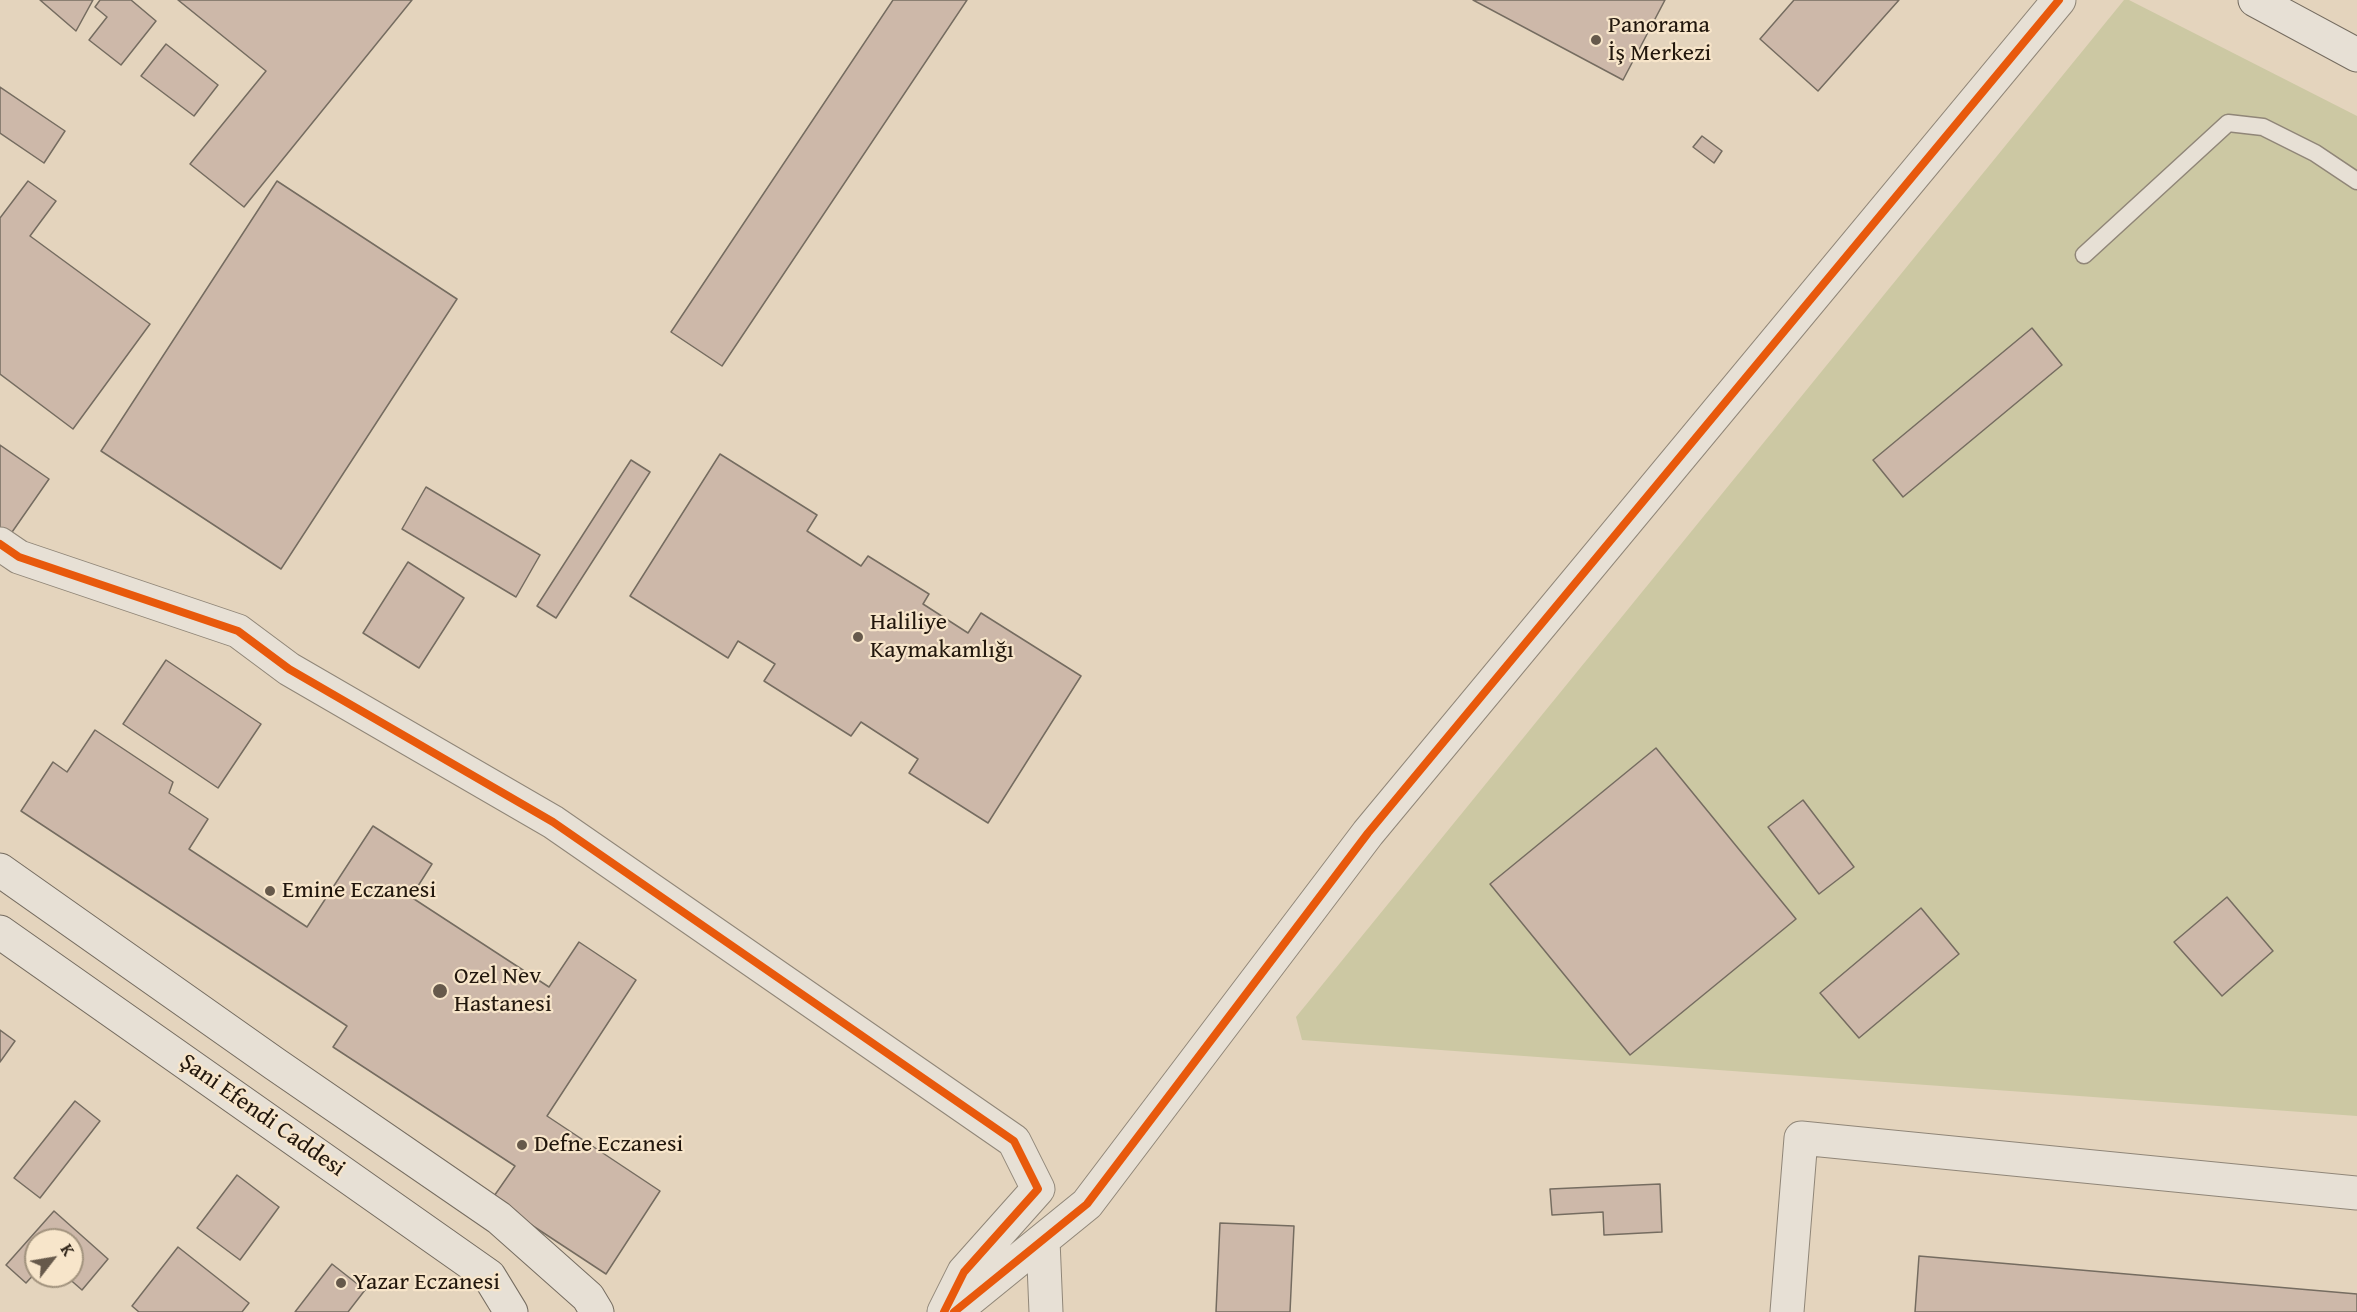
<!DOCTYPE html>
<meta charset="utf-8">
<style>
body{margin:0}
#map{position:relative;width:2357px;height:1312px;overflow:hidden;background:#e4d4bd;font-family:"Gentium Book Plus",serif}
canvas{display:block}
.north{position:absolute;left:24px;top:1228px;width:60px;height:60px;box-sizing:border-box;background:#f7e5ca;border:2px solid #a2937e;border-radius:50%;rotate:59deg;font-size:16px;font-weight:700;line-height:24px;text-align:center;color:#22170d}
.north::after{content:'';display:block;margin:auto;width:21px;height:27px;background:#66594b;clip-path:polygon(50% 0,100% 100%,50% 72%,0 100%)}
</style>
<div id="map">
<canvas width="2357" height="1312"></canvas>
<div class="north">K</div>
</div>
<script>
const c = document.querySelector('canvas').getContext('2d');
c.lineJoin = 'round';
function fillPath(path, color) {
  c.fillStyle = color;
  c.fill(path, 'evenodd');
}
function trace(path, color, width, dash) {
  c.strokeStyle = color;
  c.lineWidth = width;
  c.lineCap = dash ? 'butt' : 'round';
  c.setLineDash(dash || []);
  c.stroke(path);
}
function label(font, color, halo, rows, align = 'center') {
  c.font = font + ' "Gentium Book Plus",serif';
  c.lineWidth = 4.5;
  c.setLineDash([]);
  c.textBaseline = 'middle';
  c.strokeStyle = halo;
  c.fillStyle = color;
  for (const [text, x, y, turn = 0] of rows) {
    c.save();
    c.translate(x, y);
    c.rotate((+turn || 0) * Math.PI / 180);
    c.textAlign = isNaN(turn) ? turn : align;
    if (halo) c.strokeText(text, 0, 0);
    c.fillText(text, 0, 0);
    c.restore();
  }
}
const green = new Path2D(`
 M 2124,0 L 2129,0 L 2357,116 L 2357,1116 L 1302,1040 L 1296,1017 Z`);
const building = new Path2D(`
 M 40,0 L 93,0 L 76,31 Z
 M 100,0 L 131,0 L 156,21 L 121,65 L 89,40 L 107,17 L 95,7 Z
 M 178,0 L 412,0 L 244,207 L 190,164 L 266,71 Z
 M 893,0 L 967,0 L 722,366 L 671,332 Z
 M 1473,0 L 1665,0 L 1623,80 Z
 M 1794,0 L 1899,0 L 1818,91 L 1760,39 Z
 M 166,44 L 218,85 L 194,116 L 141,76 Z
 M 0,87 L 65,131 L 44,163 L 0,133 Z
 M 1702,136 L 1722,151 L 1714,163 L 1693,147 Z
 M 28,181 L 56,201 L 30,236 L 150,324 L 73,429 L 0,374 L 0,218 Z
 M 277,181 L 457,299 L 281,569 L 101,451 Z
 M 2032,328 L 2062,365 L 1903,497 L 1873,460 Z
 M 0,445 L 49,479 L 10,535 L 0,528 Z
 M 720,454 L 817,515 L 807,531 L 861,566 L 868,556 L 929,594 L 923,604 L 968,633 L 981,613 L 1081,676 L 988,823 L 909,773 L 918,759 L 861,722 L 851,736 L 764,681 L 775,664 L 738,641 L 728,658 L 630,596 Z
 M 631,460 L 650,472 L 556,618 L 537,606 Z
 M 426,487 L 540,555 L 516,597 L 402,529 Z
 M 408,562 L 464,598 L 419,668 L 363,633 Z
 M 166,660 L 261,724 L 218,788 L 123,724 Z
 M 95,730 L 173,782 L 169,793 L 208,819 L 189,849 L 307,927 L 373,826 L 432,864 L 411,897 L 549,987 L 579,942 L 636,980 L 547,1116 L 660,1191 L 606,1274 L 492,1199 L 515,1166 L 333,1047 L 347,1026 L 21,811 L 53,762 L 67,772 Z
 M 1656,748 L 1796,919 L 1630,1055 L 1490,884 Z
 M 1803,800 L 1854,867 L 1819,894 L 1768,827 Z
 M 2227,897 L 2273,951 L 2222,996 L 2174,942 Z
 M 1921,908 L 1959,954 L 1859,1038 L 1820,993 Z
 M 0,1030 L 15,1041 L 0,1062 Z
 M 75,1101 L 100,1121 L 40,1198 L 14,1178 Z
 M 237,1175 L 279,1207 L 240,1260 L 197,1228 Z
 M 1660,1184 L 1662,1232 L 1604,1235 L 1603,1212 L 1552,1215 L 1550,1189 Z
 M 54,1211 L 108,1259 L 82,1290 L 66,1276 L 72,1276 L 72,1240 L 36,1240 L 36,1272 L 26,1283 L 6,1265 Z
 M 1220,1223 L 1294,1226 L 1290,1312 L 1216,1312 Z
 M 178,1247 L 249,1303 L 242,1312 L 139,1312 L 132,1306 Z
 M 1919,1256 L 2357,1294 L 2357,1312 L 1915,1312 Z
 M 332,1264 L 365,1290 L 348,1312 L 295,1312 Z`);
const lane = new Path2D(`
 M 2084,255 L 2228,123 L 2263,127 L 2315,153 L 2357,181`);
const street = new Path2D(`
 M 0,544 L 19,557 L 238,631 L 289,669 L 553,822 L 1014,1141 L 1038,1189 L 964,1272 L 944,1312
 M 1043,1240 L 1046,1312
 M 954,1312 L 1087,1204 L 1368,833 L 2059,0
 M 1787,1312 L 1801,1138 L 2357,1193`);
const secondary = new Path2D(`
 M 2255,0 L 2357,55
 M 0,870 L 275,1064 L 499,1218 L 588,1297 L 597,1312
 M 0,932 L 489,1276 L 511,1312`);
const cycleway = new Path2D(`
 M 0,544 L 19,557 L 238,631 L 289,669 L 553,822 L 1014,1141 L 1038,1189 L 964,1272 L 944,1312
 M 954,1312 L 1087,1204 L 1368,833 L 2059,0`);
const markers = [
 [1596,40,6,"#66594b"],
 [858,637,6,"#66594b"],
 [270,891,6,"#66594b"],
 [440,991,8,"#66594b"],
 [522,1145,6,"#66594b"],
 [341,1283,6,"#66594b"]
];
const poiNames = [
 ["Panorama",1608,26],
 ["İş Merkezi",1608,54],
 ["Haliliye",870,623],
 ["Kaymakamlığı",870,651],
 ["Emine Eczanesi",282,891],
 ["Ozel Nev",454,977],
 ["Hastanesi",454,1005],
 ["Defne Eczanesi",534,1145],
 ["Yazar Eczanesi",353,1283]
];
const streetNames = [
 ["Şani Efendi Caddesi",262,1116,35]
];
fillPath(green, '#ccc8a3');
fillPath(building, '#cdb8a9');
trace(building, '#756c60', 1.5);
trace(lane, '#908678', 19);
trace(street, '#908678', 35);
trace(secondary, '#756c60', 35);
trace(lane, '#e7e0d5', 16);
trace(street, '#e7e0d5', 33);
trace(secondary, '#e7e0d5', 33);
trace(cycleway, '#e8590c', 8);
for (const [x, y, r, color] of markers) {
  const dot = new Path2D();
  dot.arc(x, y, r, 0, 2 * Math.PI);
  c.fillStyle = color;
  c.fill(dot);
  trace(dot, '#f7e5ca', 2);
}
label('24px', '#22170d', '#f7e5ca', poiNames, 'left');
label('24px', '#22170d', '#f7e5ca', streetNames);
</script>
